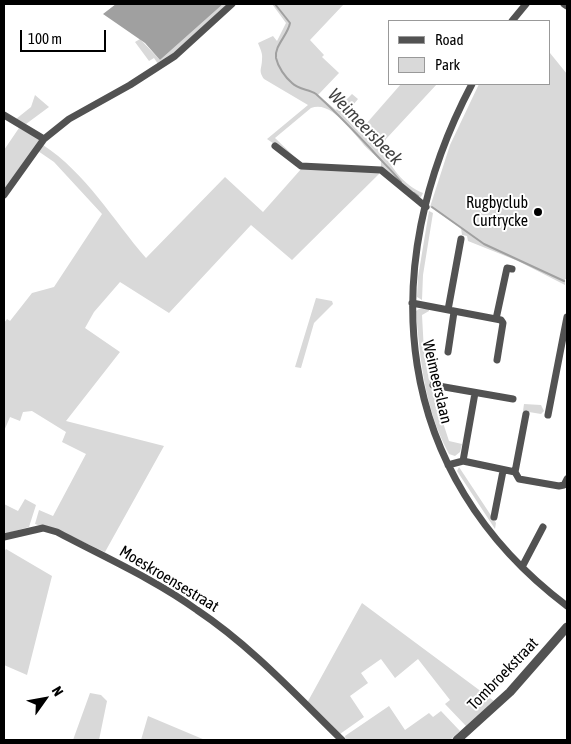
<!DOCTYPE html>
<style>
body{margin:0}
#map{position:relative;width:571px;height:744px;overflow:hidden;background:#fff;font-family:"Asap Condensed",sans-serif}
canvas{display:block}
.frame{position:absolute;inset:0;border:5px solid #000;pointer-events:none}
.legend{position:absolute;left:388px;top:20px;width:162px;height:65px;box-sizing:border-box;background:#fff;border:1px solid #999;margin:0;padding:6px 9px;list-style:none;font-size:15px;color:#000}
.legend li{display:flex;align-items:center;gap:10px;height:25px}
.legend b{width:25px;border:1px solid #999}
.north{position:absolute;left:20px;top:674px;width:50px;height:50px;-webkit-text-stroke:4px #fff;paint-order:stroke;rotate:58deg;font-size:14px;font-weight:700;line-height:20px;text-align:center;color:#000}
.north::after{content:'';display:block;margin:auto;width:18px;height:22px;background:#000;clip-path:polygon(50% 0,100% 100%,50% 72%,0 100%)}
.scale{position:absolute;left:20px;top:30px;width:86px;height:22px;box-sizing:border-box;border:2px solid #000;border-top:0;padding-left:6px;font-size:15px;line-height:18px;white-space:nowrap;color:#000;-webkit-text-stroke:4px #fff;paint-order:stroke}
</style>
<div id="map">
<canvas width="571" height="744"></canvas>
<div class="frame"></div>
<ul class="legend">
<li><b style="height:6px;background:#525252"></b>Road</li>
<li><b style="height:14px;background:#d9d9d9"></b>Park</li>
</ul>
<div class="north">N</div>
<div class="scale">100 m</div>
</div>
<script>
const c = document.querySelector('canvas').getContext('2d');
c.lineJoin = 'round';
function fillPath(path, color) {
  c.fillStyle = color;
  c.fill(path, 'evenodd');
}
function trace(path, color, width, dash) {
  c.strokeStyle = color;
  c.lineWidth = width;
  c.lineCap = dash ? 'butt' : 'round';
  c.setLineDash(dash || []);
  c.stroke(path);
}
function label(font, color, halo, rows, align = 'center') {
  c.font = font + ' "Asap Condensed",sans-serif';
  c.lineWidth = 4;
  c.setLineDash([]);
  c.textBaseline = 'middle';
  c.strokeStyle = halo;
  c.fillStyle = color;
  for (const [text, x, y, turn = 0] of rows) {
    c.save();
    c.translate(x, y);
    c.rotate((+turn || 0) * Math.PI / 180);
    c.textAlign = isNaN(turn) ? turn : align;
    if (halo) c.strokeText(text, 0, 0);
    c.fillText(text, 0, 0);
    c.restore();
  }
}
const green = new Path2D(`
 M 223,4 L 227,4 L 173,54 L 158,64 L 154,58 L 149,61 L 135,42 L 140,39 L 160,60 Z
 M 272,4 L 344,4 L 310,40 L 324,55 L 322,57 L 339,73 L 318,95 L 336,110 L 352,94 L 358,99 L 344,116 L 359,132 L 401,84 L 437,84 L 386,139 L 382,149 C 390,166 404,186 423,193 L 421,197 L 418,199 L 381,167 L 381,161 C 377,156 373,154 369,150 C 356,138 333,99 311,108 L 275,138 L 300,162 L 267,139 L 308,105 L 264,79 C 258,70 262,69 262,59 C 263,54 260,48 258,43 L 273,36 L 277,41 L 286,23 Z
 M 550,53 L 567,74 L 567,279 L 565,279 L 565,285 L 518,261 L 468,241 L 467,236 L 462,235 L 461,228 L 430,207 L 450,145 L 479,84 L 550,84 Z
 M 35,95 L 49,107 L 26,124 L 16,119 L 31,107 Z
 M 19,128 L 39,139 L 39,142 L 4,191 L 4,150 Z
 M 43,145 C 86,173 113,220 146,258 L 225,177 L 263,212 L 302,168 L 381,172 L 292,260 L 251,225 L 169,313 L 120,282 L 94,312 L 85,328 L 120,352 L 66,421 L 164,446 L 105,552 L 70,536 L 35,524 L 39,510 L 53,516 L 86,454 L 62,442 L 66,432 L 32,411 L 23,412 L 20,421 L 10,417 L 4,431 L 4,323 L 7,319 L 10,321 L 32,293 L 54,287 L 102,214 L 54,162 L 38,151 Z
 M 429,211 L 433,213 L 423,275 L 422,300 L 417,297 L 418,277 Z
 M 316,298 L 332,301 L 333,304 L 314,323 L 301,368 L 295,367 Z
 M 419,309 L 429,309 L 429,311 L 422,315 L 424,352 L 429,380 L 431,380 L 435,398 L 449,441 L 462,444 L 460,452 L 455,456 L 449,454 C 425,409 420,361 416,311 Z
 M 524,404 L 541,405 L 544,411 L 541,414 L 523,411 Z
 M 459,467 L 496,523 L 495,529 L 457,471 Z
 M 25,499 L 36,505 L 29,527 L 4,534 L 4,504 L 18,511 Z
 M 6,549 L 52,576 L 27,675 L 4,665 L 4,552 Z
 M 362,603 L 494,701 L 466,726 L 445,704 L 450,700 L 418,659 L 395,678 L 381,659 L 361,673 L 368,683 L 350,696 L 364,717 L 340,734 L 307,703 Z
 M 90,693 L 101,695 L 107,701 L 99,740 L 73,740 Z
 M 389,706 L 405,730 L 429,713 L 433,717 L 441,711 L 460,731 L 450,740 L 346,740 L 345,736 Z
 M 148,716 L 205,740 L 141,740 Z`);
const water = new Path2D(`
 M 116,4 L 223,4 L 160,60 L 145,43 L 103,14 Z`);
const stream = new Path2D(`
 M 275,4 L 290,23 C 288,35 274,46 276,58 C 278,67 285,77 292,83 C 299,90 309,89 316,94 C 335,111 352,129 370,148 C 380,160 391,169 401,182
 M 414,193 L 418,196
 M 432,207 L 484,244 L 564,281`);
const minor = new Path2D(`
 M 564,4 L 567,6
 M 512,21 L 526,4
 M 472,84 C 374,269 392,474 567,606
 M 4,115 L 44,139
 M 275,146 L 301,166 L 381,170 L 426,207
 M 4,195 L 44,139 L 69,119 L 130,85 L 175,56 L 232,4
 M 412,303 L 501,320 L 503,323 L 497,360
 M 448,310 L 461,239
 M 496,319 L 507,268 L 512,269
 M 448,352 L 454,312
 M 433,385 L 513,399
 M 548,415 L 567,317
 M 463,461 L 475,393
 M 448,465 L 463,461 L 515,472 L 526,414
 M 515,472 L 519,479 L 559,486 L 564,485 L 567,479
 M 494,517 L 503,471
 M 4,537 L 43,528 L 57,532 C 104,557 154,579 197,610 C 251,646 296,695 342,740
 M 522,567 L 543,527`);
const tertiary = new Path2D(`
 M 457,740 L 510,692 L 567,627`);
const markers = [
 [538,212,5,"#000"]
];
const poiNames = [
 ["Rugbyclub",528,203],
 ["Curtrycke",528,221]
];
const streetNames = [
 ["Weimeerslaan",437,382,77],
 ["Moeskroensestraat",169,579,31],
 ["Tombroekstraat",503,674,-46]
];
const waterNames = [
 ["Weimeersbeek",365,127,46]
];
fillPath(green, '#d9d9d9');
fillPath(water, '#a0a0a0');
trace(stream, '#a0a0a0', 2);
trace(minor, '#525252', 7);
trace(tertiary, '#525252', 9);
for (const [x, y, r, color] of markers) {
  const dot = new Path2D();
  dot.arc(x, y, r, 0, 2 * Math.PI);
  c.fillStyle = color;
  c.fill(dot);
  trace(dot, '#fff', 2);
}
label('16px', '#000', '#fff', poiNames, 'right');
label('16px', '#000', '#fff', streetNames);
label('italic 18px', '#414141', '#fff', waterNames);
</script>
